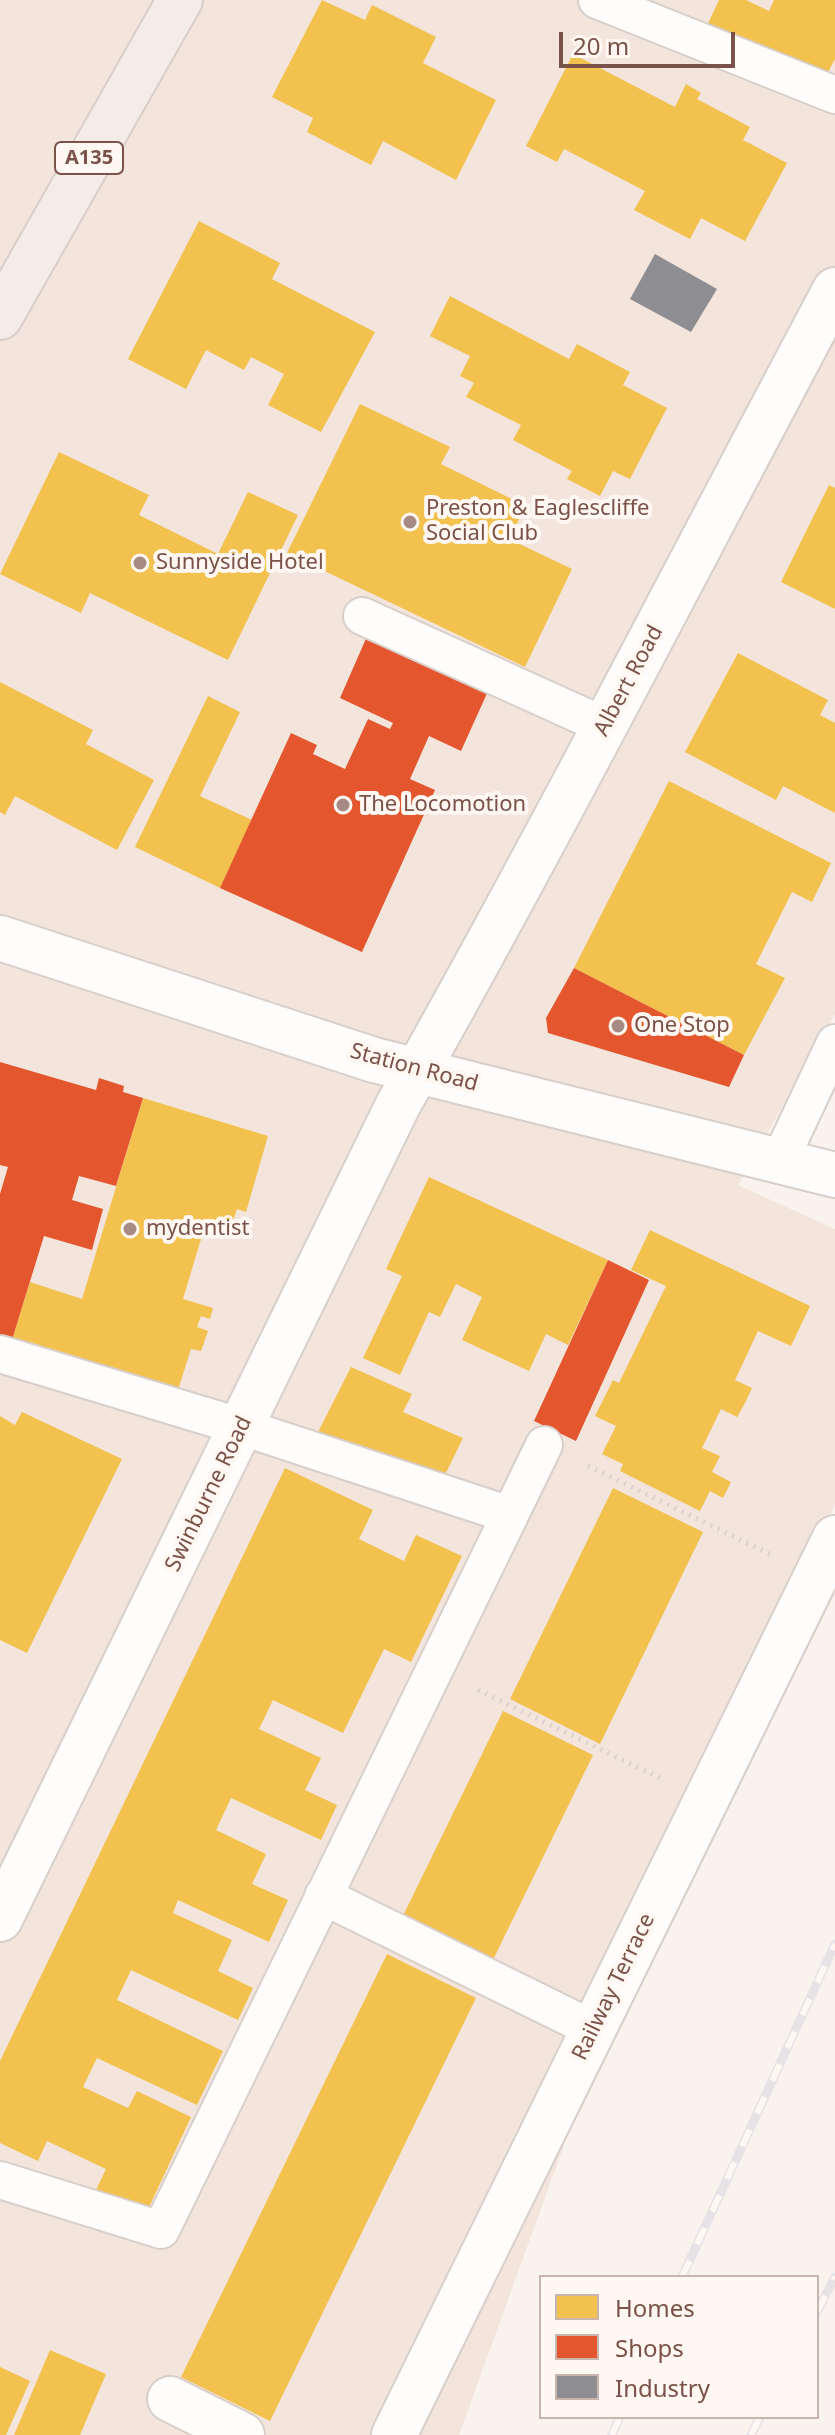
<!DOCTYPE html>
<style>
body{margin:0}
#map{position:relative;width:835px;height:2435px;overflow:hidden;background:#f9f3ee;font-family:"Noto Sans",sans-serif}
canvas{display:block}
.legend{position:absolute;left:539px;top:2275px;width:280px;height:144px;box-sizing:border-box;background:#fff7f1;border:2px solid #cab5ae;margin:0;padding:10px 14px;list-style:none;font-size:24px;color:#7b5249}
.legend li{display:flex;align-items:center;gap:16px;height:40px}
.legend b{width:40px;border:2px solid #cab5ae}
.scale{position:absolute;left:559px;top:32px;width:176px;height:36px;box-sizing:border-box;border:4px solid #7b5249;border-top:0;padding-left:10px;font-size:24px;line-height:28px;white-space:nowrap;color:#7b5249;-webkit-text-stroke:6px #fff7f1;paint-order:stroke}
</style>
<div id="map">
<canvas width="835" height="2435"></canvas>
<ul class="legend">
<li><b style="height:22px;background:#f2c14e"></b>Homes</li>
<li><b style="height:22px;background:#e4572e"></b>Shops</li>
<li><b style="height:22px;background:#8d8d92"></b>Industry</li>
</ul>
<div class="scale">20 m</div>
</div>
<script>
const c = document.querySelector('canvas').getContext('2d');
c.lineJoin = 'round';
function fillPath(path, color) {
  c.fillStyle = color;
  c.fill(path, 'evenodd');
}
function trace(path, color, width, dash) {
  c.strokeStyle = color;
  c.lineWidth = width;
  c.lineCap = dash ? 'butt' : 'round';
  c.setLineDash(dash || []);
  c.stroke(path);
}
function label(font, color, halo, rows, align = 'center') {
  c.font = font + ' "Noto Sans",sans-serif';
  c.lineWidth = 8;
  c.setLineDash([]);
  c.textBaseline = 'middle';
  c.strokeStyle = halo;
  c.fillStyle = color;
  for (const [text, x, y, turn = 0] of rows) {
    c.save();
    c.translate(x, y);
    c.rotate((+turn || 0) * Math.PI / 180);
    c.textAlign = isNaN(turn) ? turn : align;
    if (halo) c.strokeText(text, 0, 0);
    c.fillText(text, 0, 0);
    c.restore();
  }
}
const residential = new Path2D(`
 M 0,0 L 835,0 L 835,1014 L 738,1185 L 835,1229 L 835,1505 L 673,1844 L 459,2435 L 0,2435 Z`);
const homes = new Path2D(`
 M 322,0 L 365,20 L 372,5 L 436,37 L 423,63 L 496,100 L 456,180 L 383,141 L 371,165 L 307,132 L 313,118 L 272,97 Z
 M 719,0 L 746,0 L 769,11 L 774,0 L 835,0 L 835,59 L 823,82 L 704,32 Z
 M 573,54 L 675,107 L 686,84 L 701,93 L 697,99 L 750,127 L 743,140 L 787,163 L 745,241 L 701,218 L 690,239 L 634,210 L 645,191 L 564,149 L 557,162 L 526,146 Z
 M 199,221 L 280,263 L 272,279 L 375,332 L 321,432 L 268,405 L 284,374 L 251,357 L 244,370 L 206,350 L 186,389 L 128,359 Z
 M 450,296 L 569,359 L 577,344 L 630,372 L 623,385 L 667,408 L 630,479 L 613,471 L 600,496 L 567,479 L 572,471 L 513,440 L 521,425 L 466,397 L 474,383 L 460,376 L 470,356 L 430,336 Z
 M 360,404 L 450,447 L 441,464 L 526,506 L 509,539 L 572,569 L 525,667 L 287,553 Z
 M 59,452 L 149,495 L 139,515 L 218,554 L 248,492 L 298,515 L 228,660 L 90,593 L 81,613 L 0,574 Z
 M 829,485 L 835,488 L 835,609 L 781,582 Z
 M 738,653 L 828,700 L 820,715 L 835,723 L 835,813 L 783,786 L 776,800 L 685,752 Z
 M 0,682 L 93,730 L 86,744 L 154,780 L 117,850 L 15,796 L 5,815 L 0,812 Z
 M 208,696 L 240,712 L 200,796 L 252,820 L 220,888 L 135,847 Z
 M 669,781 L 831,863 L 812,902 L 792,892 L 756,964 L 785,978 L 744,1055 L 574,968 Z
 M 143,1098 L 268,1136 L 246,1212 L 237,1209 L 228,1236 L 204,1229 L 183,1299 L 213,1308 L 210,1319 L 201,1316 L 197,1327 L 208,1331 L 201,1351 L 191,1349 L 177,1393 L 11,1343 L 30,1282 L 82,1299 Z
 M 429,1177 L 608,1260 L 568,1345 L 546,1334 L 529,1371 L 462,1340 L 482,1297 L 456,1284 L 440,1317 L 429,1312 L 400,1375 L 363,1358 L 402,1276 L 386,1269 Z
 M 650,1230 L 810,1306 L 791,1346 L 758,1331 L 735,1380 L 752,1388 L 745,1403 L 737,1417 L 721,1409 L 702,1448 L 720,1456 L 712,1472 L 731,1482 L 723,1498 L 710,1491 L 700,1511 L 620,1471 L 623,1464 L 602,1454 L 616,1426 L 595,1416 L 613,1380 L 619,1383 L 666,1286 L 631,1270 Z
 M 351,1367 L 412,1394 L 403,1412 L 463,1438 L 442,1481 L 314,1440 Z
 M 22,1412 L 122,1459 L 27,1653 L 0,1640 L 0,1416 L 15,1425 Z
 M 285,1468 L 373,1510 L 359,1539 L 404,1561 L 416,1535 L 462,1556 L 411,1662 L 384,1649 L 343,1733 L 273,1700 L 259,1729 L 321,1758 L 305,1790 L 337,1805 L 321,1840 L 231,1798 L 216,1830 L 266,1854 L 252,1884 L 288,1900 L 269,1942 L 178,1900 L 173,1913 L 232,1940 L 218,1971 L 253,1988 L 238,2020 L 131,1970 L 117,2000 L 223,2051 L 197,2105 L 97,2058 L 83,2087 L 128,2108 L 137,2091 L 191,2117 L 145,2216 L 95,2192 L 106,2169 L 47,2141 L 38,2161 L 0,2143 L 0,2061 Z
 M 613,1488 L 703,1532 L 600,1744 L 510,1699 Z
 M 503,1711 L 593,1755 L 490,1966 L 400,1922 Z
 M 387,1954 L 476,1998 L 270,2421 L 181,2377 Z
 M 50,2350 L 106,2374 L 80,2435 L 14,2435 Z
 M 0,2367 L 30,2381 L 6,2435 L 0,2435 Z`);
const shops = new Path2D(`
 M 368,634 L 489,689 L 461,751 L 429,736 L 410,779 L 435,790 L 362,952 L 220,888 L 291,733 L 317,745 L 313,754 L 345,769 L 368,719 L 390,729 L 393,723 L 340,698 Z
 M 574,968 L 744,1055 L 729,1087 L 548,1033 L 546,1018 Z
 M 0,1062 L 96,1090 L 99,1078 L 124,1086 L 123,1092 L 143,1098 L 116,1186 L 79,1176 L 72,1200 L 103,1209 L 92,1250 L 44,1236 L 11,1343 L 0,1340 L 0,1194 L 8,1167 L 0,1165 Z
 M 608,1260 L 649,1280 L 576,1441 L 534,1421 Z`);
const industry = new Path2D(`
 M 655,254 L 717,289 L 691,332 L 630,299 Z`);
const path = new Path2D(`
 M 588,1466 L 770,1554
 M 478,1690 L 660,1778`);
const service = new Path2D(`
 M 597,0 L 835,95
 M 362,616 L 605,726
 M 779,1162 L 835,1043
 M 0,1354 L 242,1427 L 510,1515 L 161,2230 L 0,2180
 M 510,1515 L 544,1445
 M 323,1896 L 593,2029`);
const minor = new Path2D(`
 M 0,938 L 374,1060 L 835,1175
 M 0,1919 L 398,1105 C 550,837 690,562 835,290
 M 170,2399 L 242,2435
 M 394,2435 L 835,1538`);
const primary = new Path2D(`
 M 0,317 L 180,0`);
const rail = new Path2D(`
 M 682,2277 L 835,1944
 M 817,2312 L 835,2277
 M 612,2435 L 620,2417
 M 751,2435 L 760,2417`);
const markers = [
 [410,522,8,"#a78a83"],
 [140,563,8,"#a78a83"],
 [343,805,8,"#a78a83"],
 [618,1026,8,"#a78a83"],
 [130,1229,8,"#a78a83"]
];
const shields = [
 [89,158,68]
];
const shieldNames = [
 ["A135",89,158]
];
const poiNames = [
 ["Preston & Eaglescliffe",426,509],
 ["Social Club",426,534],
 ["Sunnyside Hotel",156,563],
 ["The Locomotion",359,805],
 ["One Stop",634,1026],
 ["mydentist",146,1229]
];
const streetNames = [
 ["Albert Road",629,681,-62],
 ["Station Road",414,1068,15],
 ["Swinburne Road",209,1494,-64],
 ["Railway Terrace",614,1987,-64]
];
fillPath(residential, '#f3e5dc');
fillPath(homes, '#f2c14e');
fillPath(shops, '#e4572e');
fillPath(industry, '#8d8d92');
trace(service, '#d8ceca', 40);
trace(minor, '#d8ceca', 48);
trace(primary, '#daceca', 48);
trace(path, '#dcd1ce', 5, [2, 6]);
trace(service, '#fefdfc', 36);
trace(minor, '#fefdfc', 44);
trace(primary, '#f4ece6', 44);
trace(rail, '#e5e3e6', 9);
trace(rail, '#fff7f1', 6, [18]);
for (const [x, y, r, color] of markers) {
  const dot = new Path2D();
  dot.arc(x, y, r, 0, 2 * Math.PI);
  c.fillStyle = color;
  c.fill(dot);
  trace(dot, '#fff7f1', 3);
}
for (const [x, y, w] of shields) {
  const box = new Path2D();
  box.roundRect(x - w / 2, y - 16, w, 32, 6);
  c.fillStyle = '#fff7f1';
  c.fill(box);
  trace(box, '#7b5249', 2);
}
label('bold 20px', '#7b5249', null, shieldNames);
label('22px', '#7b5249', '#fff7f1', poiNames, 'left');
label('22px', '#7b5249', '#fff7f1', streetNames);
</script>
